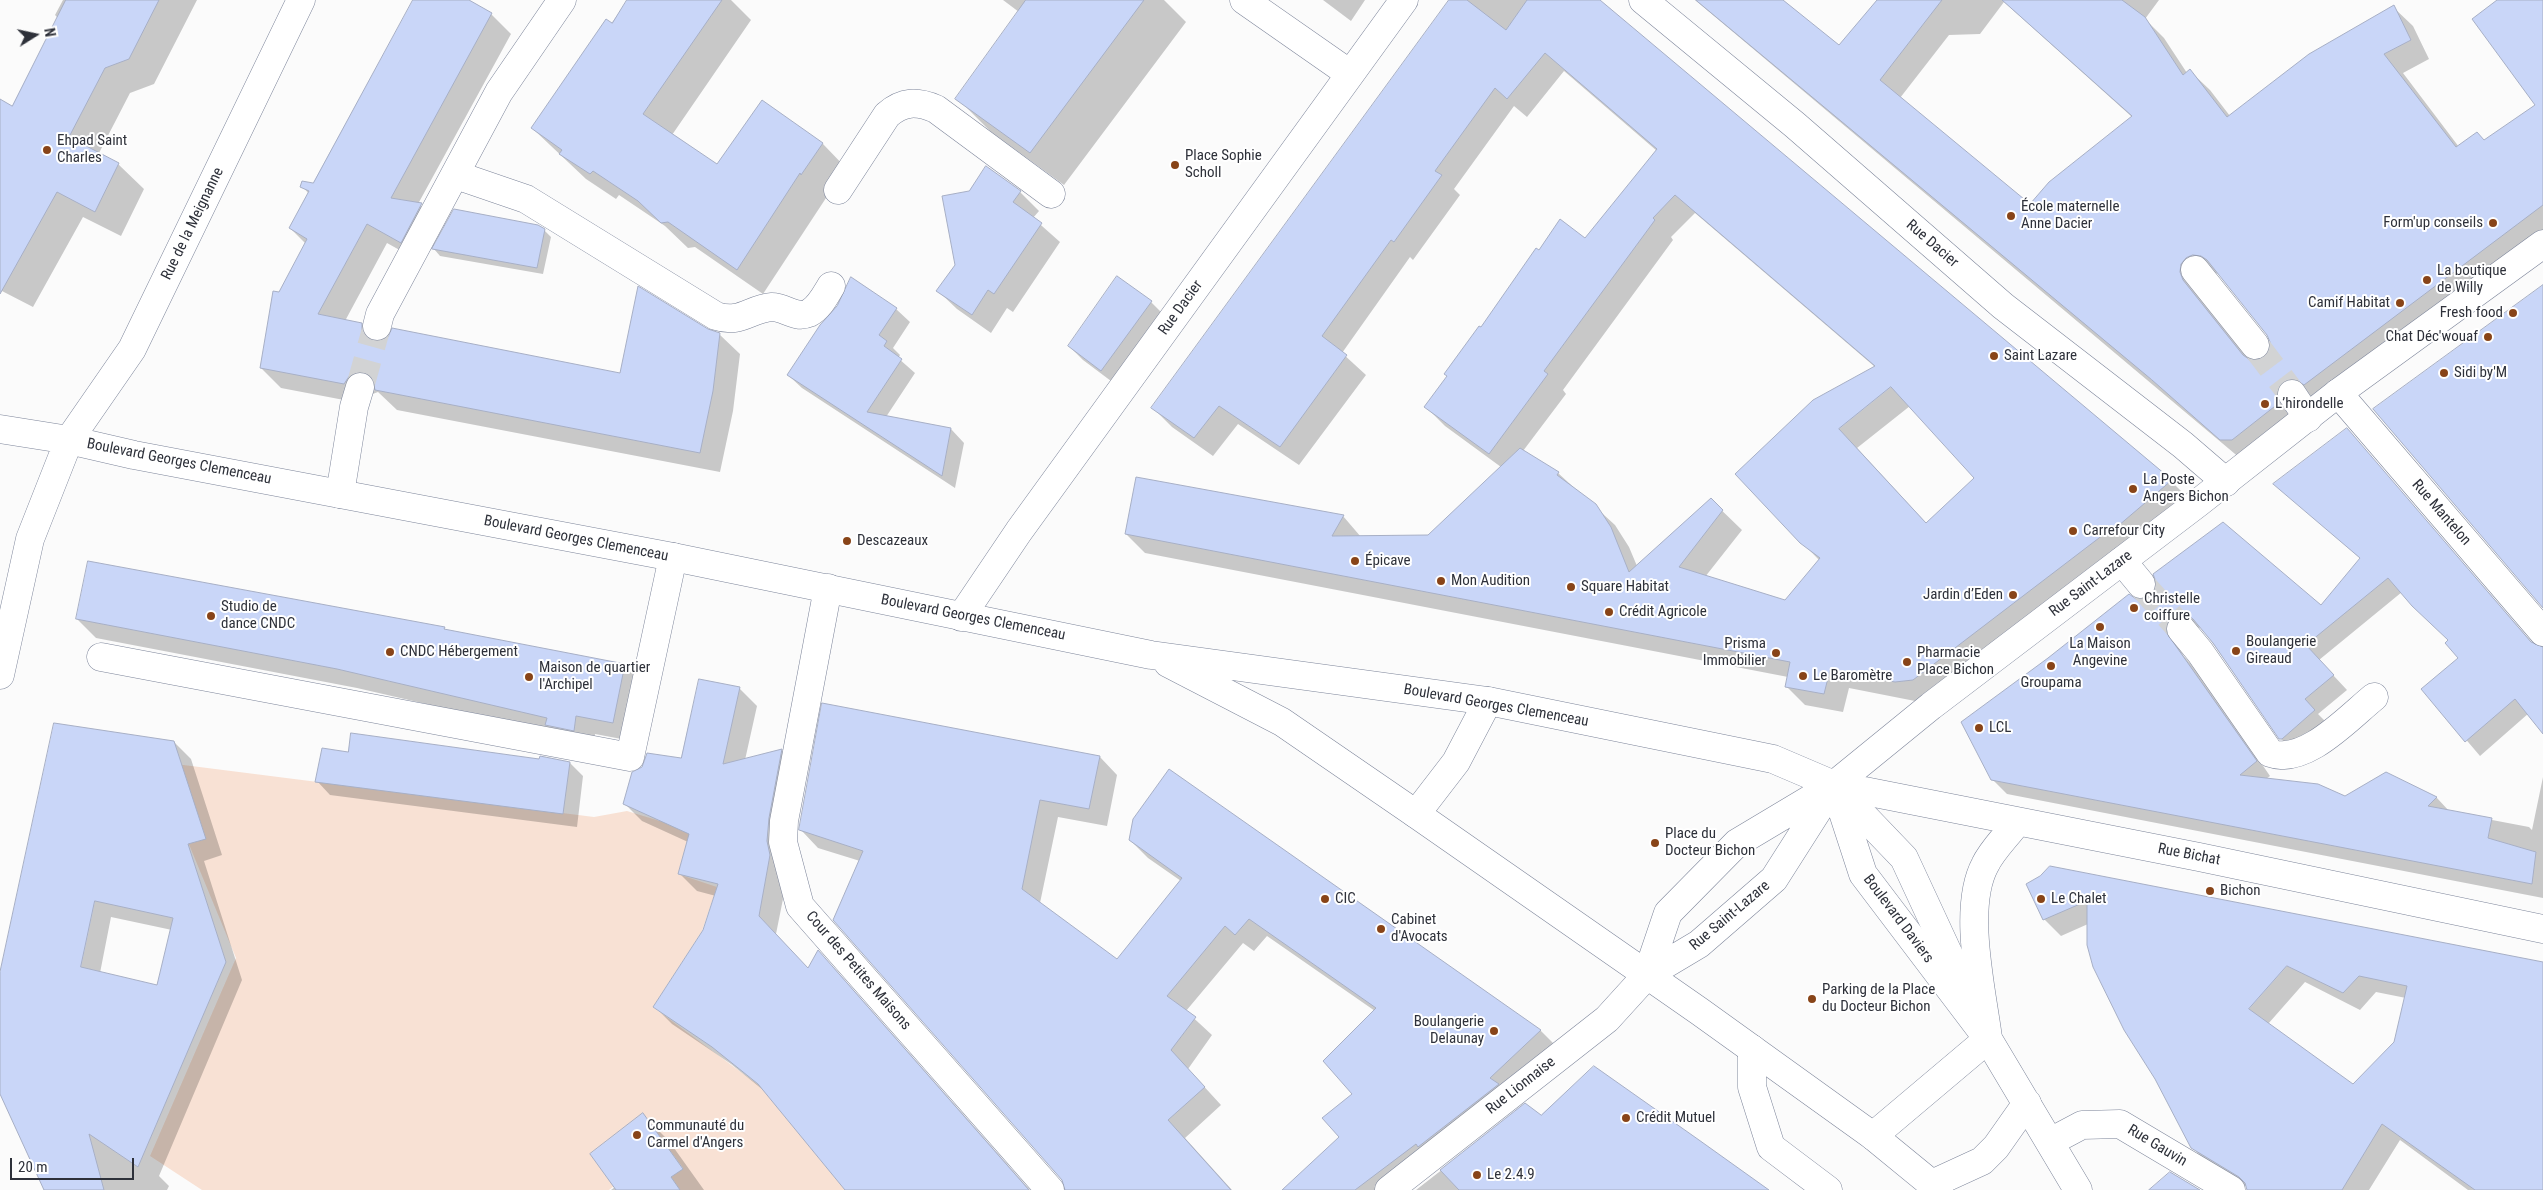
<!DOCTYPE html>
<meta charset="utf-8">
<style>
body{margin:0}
#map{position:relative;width:2543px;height:1190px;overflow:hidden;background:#fbfbfb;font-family:"Roboto Condensed",sans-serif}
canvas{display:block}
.north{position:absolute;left:10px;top:10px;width:50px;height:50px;-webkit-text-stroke:4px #fff;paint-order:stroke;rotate:80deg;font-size:14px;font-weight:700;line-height:20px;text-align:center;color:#2e313a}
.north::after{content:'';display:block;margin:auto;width:18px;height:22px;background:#2e313a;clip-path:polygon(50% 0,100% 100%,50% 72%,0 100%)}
.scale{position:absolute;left:10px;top:1158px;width:124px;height:22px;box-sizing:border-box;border:2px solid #2e313a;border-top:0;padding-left:6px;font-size:15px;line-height:18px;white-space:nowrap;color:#2e313a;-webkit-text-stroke:4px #fff;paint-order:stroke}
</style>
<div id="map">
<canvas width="2543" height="1190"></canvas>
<div class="north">N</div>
<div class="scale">20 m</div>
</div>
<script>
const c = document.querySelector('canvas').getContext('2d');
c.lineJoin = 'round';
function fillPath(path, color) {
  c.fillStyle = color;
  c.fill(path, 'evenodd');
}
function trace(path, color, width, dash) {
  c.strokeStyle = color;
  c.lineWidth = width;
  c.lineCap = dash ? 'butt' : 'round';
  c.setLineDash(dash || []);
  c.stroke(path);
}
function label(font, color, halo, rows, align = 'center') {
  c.font = font + ' "Roboto Condensed",sans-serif';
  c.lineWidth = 4;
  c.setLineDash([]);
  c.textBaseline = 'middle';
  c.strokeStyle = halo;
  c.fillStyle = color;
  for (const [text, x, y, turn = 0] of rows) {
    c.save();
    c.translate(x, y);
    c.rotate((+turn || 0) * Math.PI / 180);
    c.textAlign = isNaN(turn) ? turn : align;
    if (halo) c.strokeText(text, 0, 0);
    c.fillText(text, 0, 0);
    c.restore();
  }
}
const green = new Path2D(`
 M 160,762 L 594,817 L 627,811 L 660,821 L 693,822 L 678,874 L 717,887 L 702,931 L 653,1007 L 761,1087 L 845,1190 L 680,1190 L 671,1177 L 683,1168 L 643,1114 L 590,1154 L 614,1186 L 609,1190 L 202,1190 L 150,1156 L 236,958 L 183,830 Z`);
const shadow = new Path2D(`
 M 63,0 L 197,0 L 154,84 L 130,93 L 99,153 L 118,164 L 144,189 L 121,236 L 83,217 L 33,307 L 0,290 L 0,101 L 12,107 L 58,18 L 55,15 Z
 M 415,0 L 466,0 L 491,14 L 511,34 L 418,204 L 441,225 L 421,262 L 387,243 L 345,321 L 361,324 L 380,342 L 621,374 L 707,330 L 719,334 L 740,354 L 733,411 L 720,472 L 397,410 L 378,392 L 370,395 L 365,404 L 281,388 L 261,368 L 280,293 L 306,244 L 290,228 L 309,194 L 302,186 L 314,185 Z
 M 629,0 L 731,0 L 751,20 L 672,135 L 717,166 L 762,102 L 823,144 L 848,170 L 828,199 L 826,198 L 763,294 L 695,247 L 688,248 L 665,226 L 619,195 L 616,199 L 586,179 L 532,128 Z
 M 1003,0 L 1164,0 L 1186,22 L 1064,185 L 991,132 L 957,98 L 1019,12 Z
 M 1323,0 L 1365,0 L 1351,21 Z
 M 1451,0 L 1597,0 L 2171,481 L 2190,500 L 1932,698 L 1915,701 L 1849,688 L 1843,712 L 1805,705 L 1786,686 L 1788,677 L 1145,553 L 1126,534 L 1343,516 L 1361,537 L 1429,537 L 1501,467 L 1445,426 L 1426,407 L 1539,252 L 1585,239 L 1657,151 L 1564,71 L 1527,117 L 1514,106 L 1454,189 L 1460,195 L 1413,260 L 1410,257 L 1342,353 L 1366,375 L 1299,465 L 1238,424 L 1213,456 L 1172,427 L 1153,408 ZM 1695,213 L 1875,367 L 1736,474 L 1819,560 L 1786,602 L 1705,577 L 1742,530 L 1711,500 L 1637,566 L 1629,547 L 1615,525 L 1558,473 L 1523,451 L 1566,394 L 1563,390 L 1673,240 L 1671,237 ZM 1910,406 L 1975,478 L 1927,524 L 1857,448 Z
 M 1695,0 L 1781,0 L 1839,47 L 1879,0 L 2159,0 L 2145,19 L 2164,38 L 2187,73 L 2190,71 L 2210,90 L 2230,116 L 2393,7 L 2413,26 L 2429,59 L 2403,73 L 2459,147 L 2485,141 L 2536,105 L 2500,0 L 2543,0 L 2543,239 L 2241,459 ZM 2004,2 L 2132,117 L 2030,206 L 1900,98 L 1949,35 L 1980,34 ZM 2213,273 L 2220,274 L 2268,335 L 2272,343 L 2271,351 L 2266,358 L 2258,362 L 2250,361 L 2202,301 Z
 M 986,167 L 1020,192 L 1039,211 L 1033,218 L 1060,242 L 1013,312 L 1007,308 L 991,333 L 957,309 L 938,291 L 956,265 L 970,192 Z
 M 544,230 L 551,237 L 543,274 L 440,256 L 434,249 Z
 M 1151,302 L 1165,316 L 1115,384 L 1083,360 L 1069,346 Z
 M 896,309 L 910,322 L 893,348 L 900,355 L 898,358 L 915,373 L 886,417 L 951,429 L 964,443 L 955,488 L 802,388 L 788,375 Z
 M 2347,430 L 2536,647 L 2543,648 L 2543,724 L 2529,713 L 2480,756 L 2423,689 L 2460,659 L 2449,640 L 2402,592 L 2319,660 L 2347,690 L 2318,714 L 2329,725 L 2295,752 L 2280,738 L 2202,628 L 2194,627 L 2179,646 L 2183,655 L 2202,677 L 2270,776 L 2266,779 L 2345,797 L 2386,773 L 2437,798 L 2450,812 L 2529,827 L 2532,830 L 2543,777 L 2543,898 L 2007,794 L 1992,779 L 2136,600 L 2321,606 L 2361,559 L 2275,484 Z
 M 77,619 L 444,628 L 447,631 L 624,665 L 643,684 L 632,741 L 595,734 L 593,749 L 556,734 L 357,688 L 96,638 Z
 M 739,688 L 757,706 L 745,760 L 781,750 L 799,767 L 788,874 L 776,934 L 809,970 L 818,952 L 835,969 L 1030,1190 L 847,1190 L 768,1094 L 731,1064 L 672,1024 L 655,1007 L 704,930 L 716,896 L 697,891 L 680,874 L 688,842 L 642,821 L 624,803 L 682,760 Z
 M 174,742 L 191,759 L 222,855 L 204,861 L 242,980 L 159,1176 L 169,1186 L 167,1190 L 44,1190 L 0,1076 L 0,978 ZM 111,917 L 172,930 L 158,986 L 100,973 Z
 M 349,753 L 570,763 L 583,776 L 577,827 L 330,795 L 317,781 Z
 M 1100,757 L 1117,775 L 1107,826 L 1058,817 L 1040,903 L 1117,960 L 1181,881 L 1148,858 L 1130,840 L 1169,771 L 1541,1031 L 1558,1048 L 1404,1190 L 1284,1190 L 1341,1137 L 1375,1011 L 1267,936 L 1254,951 L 1243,943 L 1186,1011 L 1212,1035 L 1188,1069 L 1221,1105 L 1185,1138 L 1232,1190 L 1066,1190 L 1066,1186 L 860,861 L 818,848 L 801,830 Z
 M 2027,884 L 2543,963 L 2543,1190 L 2468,1190 L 2400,1140 L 2369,1190 L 2248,1190 L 2247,1187 L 2209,1165 L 2192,1147 L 2088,924 L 2061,936 L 2044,919 ZM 2305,982 L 2360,1010 L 2376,992 L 2406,998 L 2395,1043 L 2354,1086 L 2268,1024 Z
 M 1525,1105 L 1541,1117 L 1768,1190 L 1416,1190 Z
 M 643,1115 L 669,1141 L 704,1190 L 611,1190 L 615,1187 Z`);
const building = new Path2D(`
 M 66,0 L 159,0 L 129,59 L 105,68 L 69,137 L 119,163 L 95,212 L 57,192 L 0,294 L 0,99 L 12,106 Z
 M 413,0 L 469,0 L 492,13 L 391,198 L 422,203 L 401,243 L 367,224 L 318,314 L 362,323 L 362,330 L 366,337 L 374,341 L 381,341 L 388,337 L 392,328 L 620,373 L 638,286 L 708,329 L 720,333 L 713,391 L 700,453 L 375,390 L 372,377 L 364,372 L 356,372 L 350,375 L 344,384 L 260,368 L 273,291 L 279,292 L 307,239 L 289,228 L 309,191 L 300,187 L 302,181 L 313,183 Z
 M 627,0 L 722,0 L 643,114 L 717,164 L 762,100 L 823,143 L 801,175 L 800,173 L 737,270 L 668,222 L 661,223 L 638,201 L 593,171 L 590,174 L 559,154 L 562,150 L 531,128 L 606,19 L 612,23 Z
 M 1026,0 L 1144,0 L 1030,153 L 955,99 Z
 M 1449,0 L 1467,0 L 1506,30 L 1527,0 L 1600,0 L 2172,480 L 2118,526 L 2116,525 L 1913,680 L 1895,682 L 1830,670 L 1824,694 L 1785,687 L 1790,662 L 1125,534 L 1136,477 L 1344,515 L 1332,536 L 1428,535 L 1520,448 L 1559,472 L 1557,475 L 1596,504 L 1611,527 L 1629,572 L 1711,498 L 1723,510 L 1679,567 L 1785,600 L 1820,558 L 1800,543 L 1735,474 L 1813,400 L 1875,366 L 1675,195 L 1653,218 L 1655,220 L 1544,371 L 1548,374 L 1489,454 L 1424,407 L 1447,376 L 1444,374 L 1479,326 L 1481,327 L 1536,248 L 1539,250 L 1560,219 L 1585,238 L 1657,149 L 1545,53 L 1507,99 L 1495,88 L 1435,171 L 1442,175 L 1394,242 L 1391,240 L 1322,336 L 1347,355 L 1280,447 L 1219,406 L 1194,438 L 1151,408 ZM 1891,387 L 1974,478 L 1926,523 L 1839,429 Z
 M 1696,0 L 1783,0 L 1839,45 L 1877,0 L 1942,0 L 1880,80 L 2030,204 L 2049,182 L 2132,116 L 2002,0 L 2122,0 L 2145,17 L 2183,75 L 2190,69 L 2227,117 L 2309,54 L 2394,5 L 2411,40 L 2384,54 L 2456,147 L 2477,132 L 2484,140 L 2535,105 L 2472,19 L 2497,0 L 2543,0 L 2543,205 L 2304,385 L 2291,378 L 2283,381 L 2278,387 L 2276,395 L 2279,403 L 2232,440 L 2220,440 L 2152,380 ZM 2193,255 L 2201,256 L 2207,260 L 2267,335 L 2270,342 L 2270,350 L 2264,357 L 2257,360 L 2250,360 L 2243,355 L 2183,280 L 2180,272 L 2181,264 L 2186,258 Z
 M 986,166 L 1021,191 L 1013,202 L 1042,223 L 994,294 L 988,290 L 972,315 L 936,291 L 955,265 L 942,196 L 969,191 Z
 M 454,209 L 538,225 L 545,229 L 537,268 L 432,249 Z
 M 1117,276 L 1152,301 L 1101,371 L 1068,346 Z
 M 851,277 L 897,308 L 879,335 L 887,341 L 884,346 L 902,359 L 867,412 L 951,428 L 942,476 L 787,375 L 820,325 L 837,306 Z
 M 2543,285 L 2543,608 L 2373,409 Z
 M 2347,428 L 2531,642 L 2543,647 L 2543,734 L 2515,699 L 2465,742 L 2421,689 L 2458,658 L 2445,643 L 2448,640 L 2412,606 L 2388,578 L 2306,645 L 2334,675 L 2305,699 L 2315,710 L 2282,739 L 2279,739 L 2213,643 L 2193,619 L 2187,615 L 2179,614 L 2171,617 L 2167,623 L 2166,632 L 2257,761 L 2240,775 L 2318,784 L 2345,796 L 2386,772 L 2437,797 L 2428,806 L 2492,818 L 2488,838 L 2536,852 L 2532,884 L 1991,780 L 1961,722 L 2048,658 L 2129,594 L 2136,599 L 2143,599 L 2151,596 L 2156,589 L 2156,582 L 2153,574 L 2223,522 L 2321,605 L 2360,558 L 2273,484 Z
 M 88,561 L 445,627 L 444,629 L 625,664 L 613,723 L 576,716 L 574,731 L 545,725 L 547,718 L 337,669 L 76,619 Z
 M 699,679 L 740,687 L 723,764 L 782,749 L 769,818 L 767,841 L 770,855 L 759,916 L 808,968 L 818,950 L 1029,1190 L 845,1190 L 758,1084 L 712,1047 L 653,1007 L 703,930 L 718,884 L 678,874 L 689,834 L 623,804 L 632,772 L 642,767 L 647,753 L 681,758 Z
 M 822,703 L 1100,756 L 1089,809 L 1040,800 L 1022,889 L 1117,959 L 1182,878 L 1129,840 L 1133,819 L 1169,769 L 1541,1030 L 1490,1078 L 1499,1084 L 1418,1147 L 1416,1144 L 1355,1190 L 1282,1190 L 1339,1137 L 1322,1118 L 1352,1094 L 1323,1061 L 1376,1008 L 1249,919 L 1235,935 L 1225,926 L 1167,996 L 1196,1017 L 1171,1050 L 1205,1087 L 1168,1120 L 1231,1190 L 1065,1190 L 1062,1180 L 833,920 L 863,851 L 799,830 Z
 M 54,723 L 174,741 L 206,839 L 188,844 L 226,962 L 138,1167 L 89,1134 L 104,1190 L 44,1190 L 0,1094 L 0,972 ZM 95,901 L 173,918 L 157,985 L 81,967 Z
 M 351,733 L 539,759 L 540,756 L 570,762 L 563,814 L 315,782 L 322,748 L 348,752 Z
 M 2050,866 L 2543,962 L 2543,1190 L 2475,1190 L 2382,1124 L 2342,1190 L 2247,1190 L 2245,1183 L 2239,1177 L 2191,1148 L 2155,1079 L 2124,1030 L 2093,967 L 2087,945 L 2087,901 L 2043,920 L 2026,884 L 2040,876 ZM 2287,966 L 2343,993 L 2359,976 L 2407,986 L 2394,1042 L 2353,1084 L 2249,1009 Z
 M 1594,1066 L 1699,1140 L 1769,1190 L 1459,1190 L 1440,1170 L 1525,1103 L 1541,1115 Z
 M 643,1113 L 683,1169 L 671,1177 L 680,1190 L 616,1190 L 590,1154 Z
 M 2170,1172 L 2200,1190 L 2149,1190 Z`);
const minorTunnel = new Path2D(`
 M 2255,345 L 2292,394
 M 360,387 L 377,326
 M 2141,584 L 2181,629`);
const minor = new Path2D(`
 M 1244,0 L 1350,74
 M 1643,0 L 1795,125 L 2003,306 L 2183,445 L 2226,482
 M 456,175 L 526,199 L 716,316 C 741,324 749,309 772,307 C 785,307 795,319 809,313 C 819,308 825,296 831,286
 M 838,190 L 887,115 C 903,101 917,101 936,109 L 1051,194
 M 2195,270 L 2255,345
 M 377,326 L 380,314 L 499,92 L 562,0
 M 2338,393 L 2543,632
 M 2292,394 L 2308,418
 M 340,494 L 354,407 L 360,387
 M 2122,561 L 2141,584
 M 828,588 L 784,821 L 783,842 L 800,906 L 1050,1190
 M 961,617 L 1019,531 L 1404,0
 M 2181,629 L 2200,652 L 2270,753 C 2305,766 2349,717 2374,697
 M 101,657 L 630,757 L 673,557
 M 1834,785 L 1904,858 L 1988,1039 L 1873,1136
 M 1416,814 L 1456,762 L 1488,701
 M 1752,1049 L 1752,1087 L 1771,1147 L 1828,1190
 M 2050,1142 L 2082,1125 L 2120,1124 L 2231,1190
 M 1932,1184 L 1982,1161 L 1996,1147 L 2027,1103
 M 1389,1190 L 1607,1019 L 1647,975`);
const major = new Path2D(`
 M 0,429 L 69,440 L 134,455 L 673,557 L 1151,655 L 1488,701 L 1773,759 L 1834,785 L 2199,857 L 2543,929
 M 1168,663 L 1282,722 L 1416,814 L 1699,1011 L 1873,1136 L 1939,1190
 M 0,675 L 30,539 L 69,440 L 132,349 L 301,0
 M 1834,785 L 1863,874 L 1988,1039 L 2078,1190
 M 1647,975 L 1668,913 L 1737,843 L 1834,785 L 1931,706 L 2198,503 L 2338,393 L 2543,244
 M 1647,975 L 1699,944 L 1774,879 L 1830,791
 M 1988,1038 C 1982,991 1962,908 1985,865 C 1992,850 2007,836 2017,822`);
const markers = [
 [47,150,5,"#884418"],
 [1175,165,5,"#884418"],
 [2011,216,5,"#884418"],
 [2493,223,5,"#884418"],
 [2427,280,5,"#884418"],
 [2400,303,5,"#884418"],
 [2513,313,5,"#884418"],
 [2488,337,5,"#884418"],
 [1994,356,5,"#884418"],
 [2444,373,5,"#884418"],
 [2265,404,5,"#884418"],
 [2133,489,5,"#884418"],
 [2073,531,5,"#884418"],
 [847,541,5,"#884418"],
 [1355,561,5,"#884418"],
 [1441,581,5,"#884418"],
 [1571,587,5,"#884418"],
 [2013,595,5,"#884418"],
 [2134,608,5,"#884418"],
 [1609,612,5,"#884418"],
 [211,616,5,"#884418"],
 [2100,627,5,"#884418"],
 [2236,651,5,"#884418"],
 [390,652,5,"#884418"],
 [1776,653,5,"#884418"],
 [1907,662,5,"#884418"],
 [2051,666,5,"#884418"],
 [1803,676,5,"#884418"],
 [529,677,5,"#884418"],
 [1979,728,5,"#884418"],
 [1655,843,5,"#884418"],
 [2210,891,5,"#884418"],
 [1325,899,5,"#884418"],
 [2041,899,5,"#884418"],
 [1381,929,5,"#884418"],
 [1812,999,5,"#884418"],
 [1494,1031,5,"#884418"],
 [1626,1118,5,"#884418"],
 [637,1135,5,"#884418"],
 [1477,1175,5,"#884418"]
];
const poiNames = [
 ["Ehpad Saint",57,141],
 ["Charles",57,158],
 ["Place Sophie",1185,156],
 ["Scholl",1185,173],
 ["École maternelle",2021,207],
 ["Anne Dacier",2021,224],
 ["Form'up conseils",2483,223,"right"],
 ["La boutique",2437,271],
 ["de Willy",2437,288],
 ["Camif Habitat",2390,303,"right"],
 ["Fresh food",2503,313,"right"],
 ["Chat Déc'wouaf",2478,337,"right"],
 ["Saint Lazare",2004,356],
 ["Sidi by'M",2454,373],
 ["L’hirondelle",2275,404],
 ["La Poste",2143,480],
 ["Angers Bichon",2143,497],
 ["Carrefour City",2083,531],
 ["Descazeaux",857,541],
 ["Épicave",1365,561],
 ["Mon Audition",1451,581],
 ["Square Habitat",1581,587],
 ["Jardin d’Eden",2003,595,"right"],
 ["Christelle",2144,599],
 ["coiffure",2144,616],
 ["Studio de",221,607],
 ["dance CNDC",221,624],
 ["Crédit Agricole",1619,612],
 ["Boulangerie",2246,642],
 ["Gireaud",2246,659],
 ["Prisma",1766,644,"right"],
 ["Immobilier",1766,661,"right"],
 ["La Maison",2100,644,"center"],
 ["Angevine",2100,661,"center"],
 ["CNDC Hébergement",400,652],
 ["Pharmacie",1917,653],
 ["Place Bichon",1917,670],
 ["Maison de quartier",539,668],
 ["l'Archipel",539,685],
 ["Le Baromètre",1813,676],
 ["Groupama",2051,683,"center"],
 ["LCL",1989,728],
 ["Place du",1665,834],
 ["Docteur Bichon",1665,851],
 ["Bichon",2220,891],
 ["CIC",1335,899],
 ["Le Chalet",2051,899],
 ["Cabinet",1391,920],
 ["d'Avocats",1391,937],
 ["Parking de la Place",1822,990],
 ["du Docteur Bichon",1822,1007],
 ["Boulangerie",1484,1022,"right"],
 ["Delaunay",1484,1039,"right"],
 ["Crédit Mutuel",1636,1118],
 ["Communauté du",647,1126],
 ["Carmel d'Angers",647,1143],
 ["Le 2.4.9",1487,1175]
];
const streetNames = [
 ["Rue de la Meignanne",193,224,-64],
 ["Rue Dacier",1932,244,41],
 ["Rue Dacier",1181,308,-54],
 ["Boulevard Georges Clemenceau",179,462,11],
 ["Rue Mantelon",2441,513,49],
 ["Boulevard Georges Clemenceau",576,539,11],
 ["Rue Saint-Lazare",2091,584,-37],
 ["Boulevard Georges Clemenceau",973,618,11],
 ["Boulevard Georges Clemenceau",1496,706,10],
 ["Rue Bichat",2189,855,11],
 ["Rue Saint-Lazare",1730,916,-40],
 ["Boulevard Daviers",1898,919,53],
 ["Cour des Petites Maisons",858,971,49],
 ["Rue Lionnaise",1521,1086,-38],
 ["Rue Gauvin",2157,1146,31]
];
fillPath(green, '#f8e1d4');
fillPath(shadow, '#0003');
fillPath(building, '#c9d6f8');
trace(building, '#a7afc5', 1);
trace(minorTunnel, '#d2d3d4', 28, [28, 14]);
trace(minor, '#7d859a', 29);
trace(major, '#7d859a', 29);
trace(minor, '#fff', 28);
trace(major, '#fff', 28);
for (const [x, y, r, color] of markers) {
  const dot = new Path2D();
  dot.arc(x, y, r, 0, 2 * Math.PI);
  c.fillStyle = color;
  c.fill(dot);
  trace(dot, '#fff', 2);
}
label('15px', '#2e313a', '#fff', poiNames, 'left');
label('15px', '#2e313a', '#fff', streetNames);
</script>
